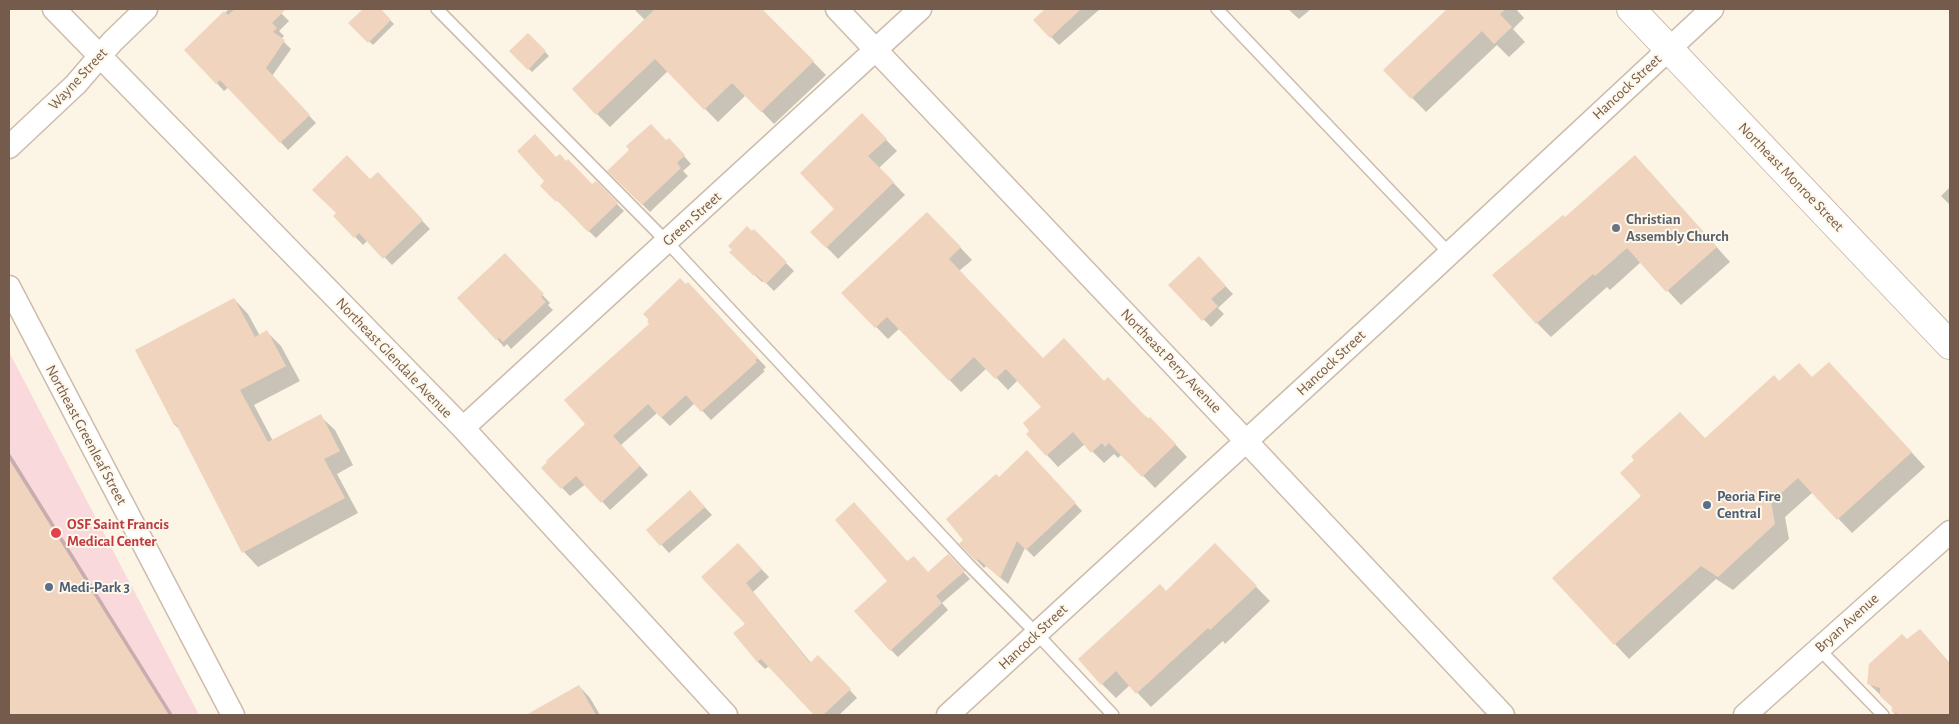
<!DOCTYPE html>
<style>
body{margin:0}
#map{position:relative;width:1959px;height:724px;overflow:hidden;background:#fcf4e5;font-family:"Alegreya Sans",sans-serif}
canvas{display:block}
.frame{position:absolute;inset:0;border:10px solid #745b4b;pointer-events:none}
</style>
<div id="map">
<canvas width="1959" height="724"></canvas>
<div class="frame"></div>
</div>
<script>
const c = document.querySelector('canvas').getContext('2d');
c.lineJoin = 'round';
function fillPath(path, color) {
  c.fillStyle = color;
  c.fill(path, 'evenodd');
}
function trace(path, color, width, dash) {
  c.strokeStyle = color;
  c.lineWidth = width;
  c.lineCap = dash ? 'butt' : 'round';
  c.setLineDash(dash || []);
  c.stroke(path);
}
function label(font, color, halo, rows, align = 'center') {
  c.font = font + ' "Alegreya Sans",sans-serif';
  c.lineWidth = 4;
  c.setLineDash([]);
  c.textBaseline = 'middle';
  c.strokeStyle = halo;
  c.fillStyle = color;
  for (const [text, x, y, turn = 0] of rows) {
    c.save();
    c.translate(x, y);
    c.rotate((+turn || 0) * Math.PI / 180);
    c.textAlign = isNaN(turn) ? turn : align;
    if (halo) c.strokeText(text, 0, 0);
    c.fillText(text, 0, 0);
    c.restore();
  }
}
const medical = new Path2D(`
 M 9,352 L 199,715 L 9,715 Z`);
const shadow = new Path2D(`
 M 229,9 L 277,9 L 289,21 L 279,31 L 284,36 L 281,39 L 291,49 L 272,76 L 316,123 L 288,150 L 229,87 L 224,91 L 186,50 Z
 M 365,9 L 379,9 L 394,24 L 373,45 L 350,23 Z
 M 634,9 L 761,9 L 826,75 L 774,124 L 746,95 L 718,122 L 668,71 L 610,127 L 597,114 L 645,20 Z
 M 1047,9 L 1100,9 L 1059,45 L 1034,20 Z
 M 1288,9 L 1311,9 L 1299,19 Z
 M 1449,9 L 1516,9 L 1524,18 L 1513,29 L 1525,42 L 1509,57 L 1497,45 L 1426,112 L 1385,70 Z
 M 528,34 L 549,56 L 532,72 L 511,51 Z
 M 862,115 L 897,151 L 879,168 L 905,195 L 838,259 L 812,232 L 836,209 Z
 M 666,142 L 676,147 L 691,164 L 683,171 L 688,176 L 650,212 L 609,171 Z
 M 557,159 L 592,186 L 596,183 L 624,211 L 596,238 L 542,186 Z
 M 1649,171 L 1730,262 L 1681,305 L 1641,262 L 1610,290 L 1607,287 L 1551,337 L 1537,323 L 1565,219 Z
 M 378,174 L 430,229 L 392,265 L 368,240 L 363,245 L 335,216 Z
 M 1950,187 L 1950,205 L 1941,196 Z
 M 939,225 L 972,260 L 959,271 L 1043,360 L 1104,382 L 1162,430 L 1187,457 L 1155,488 L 1122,454 L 1118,458 L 1114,454 L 1104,463 L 1085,444 L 1058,467 L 1047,455 L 1043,407 L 1018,380 L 1008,390 L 987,368 L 961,392 L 900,328 L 888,339 L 843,293 Z
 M 754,231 L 794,271 L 774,291 L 764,281 L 762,282 L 731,252 Z
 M 505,255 L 550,303 L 548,305 L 553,310 L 511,349 L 507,344 L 504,347 L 497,339 Z
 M 1206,266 L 1233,294 L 1218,308 L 1224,314 L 1211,327 L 1170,285 Z
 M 696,293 L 766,367 L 763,370 L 765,371 L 711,420 L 695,403 L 670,426 L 657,413 L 621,445 L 648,475 L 610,510 L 586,484 L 570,496 L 543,468 L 586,424 Z
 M 234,299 L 248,314 L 260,336 L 267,332 L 281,346 L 300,381 L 254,405 L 273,441 L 320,416 L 335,430 L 353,465 L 337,474 L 358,513 L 258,567 L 244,552 L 180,430 L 175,425 L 136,351 Z
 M 1843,378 L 1925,467 L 1852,533 L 1813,492 L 1785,517 L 1789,539 L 1733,590 L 1716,579 L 1629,659 L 1615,644 L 1705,440 L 1779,383 L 1813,379 Z
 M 9,452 L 173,715 L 9,715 Z
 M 1034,460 L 1082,511 L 1034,557 L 1025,548 L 1008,584 L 986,566 L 984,568 L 961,544 Z
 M 697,499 L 712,515 L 669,553 L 648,530 Z
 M 1215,545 L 1270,601 L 1225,644 L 1223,641 L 1151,707 L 1130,685 L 1116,698 L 1102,684 L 1166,593 Z
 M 746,553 L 769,577 L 753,592 L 811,663 L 826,664 L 857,698 L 839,715 L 816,715 L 769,666 L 765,669 L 758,662 L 735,634 L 747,624 L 703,577 Z
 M 948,555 L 970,579 L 942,603 L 948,610 L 898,657 L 891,650 L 907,563 L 929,573 Z
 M 1907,641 L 1931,642 L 1950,664 L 1950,715 L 1896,715 L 1893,712 L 1893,707 L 1868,683 Z
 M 579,686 L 590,698 L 600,715 L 528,715 Z`);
const building = new Path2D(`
 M 235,9 L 286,9 L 272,23 L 277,28 L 273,32 L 285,40 L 266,68 L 310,115 L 280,143 L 220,80 L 216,84 L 184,50 L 224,11 L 228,15 Z
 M 363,9 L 381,9 L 391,20 L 368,43 L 348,23 Z
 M 655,9 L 762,9 L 814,61 L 761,112 L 732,83 L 704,110 L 655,59 L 596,115 L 572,89 Z
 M 1045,9 L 1081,9 L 1050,38 L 1033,20 Z
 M 1447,9 L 1506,9 L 1500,14 L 1512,27 L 1494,44 L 1482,31 L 1411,99 L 1383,70 Z
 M 528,33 L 546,51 L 528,70 L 509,51 Z
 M 862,113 L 887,139 L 868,156 L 894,182 L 826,248 L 810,232 L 834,209 L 800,173 Z
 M 651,124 L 666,140 L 669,138 L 685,155 L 677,163 L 681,168 L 642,205 L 607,171 L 629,150 L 626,146 Z
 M 535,134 L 556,157 L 560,154 L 566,161 L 568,159 L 592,184 L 596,181 L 618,203 L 588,232 L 557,200 L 556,202 L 540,186 L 544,181 L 517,151 Z
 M 347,155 L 370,179 L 378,172 L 423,220 L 383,259 L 359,233 L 354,238 L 333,216 L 336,213 L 312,190 Z
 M 1635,155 L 1717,247 L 1666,292 L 1627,248 L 1595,276 L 1593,274 L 1536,324 L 1492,275 L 1563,215 L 1565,217 Z
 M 927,212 L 961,247 L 949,259 L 1043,358 L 1064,338 L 1104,381 L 1108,377 L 1148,419 L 1150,417 L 1176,444 L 1142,477 L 1109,443 L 1105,447 L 1102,443 L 1091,453 L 1073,432 L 1046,456 L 1026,434 L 1029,431 L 1023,423 L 1041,407 L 1006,369 L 995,379 L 974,357 L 949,381 L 887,317 L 875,328 L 841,293 Z
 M 747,226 L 752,231 L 754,229 L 787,262 L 766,284 L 755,274 L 754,276 L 729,252 L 732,250 L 728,246 Z
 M 505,253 L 544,294 L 541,297 L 546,302 L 503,342 L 499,338 L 496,340 L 457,298 Z
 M 1199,256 L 1226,286 L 1211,299 L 1218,306 L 1202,321 L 1168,285 Z
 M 680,278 L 686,284 L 688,282 L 758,358 L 755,360 L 757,362 L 701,412 L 686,395 L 661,418 L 648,404 L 613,436 L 640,466 L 601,503 L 576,476 L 561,489 L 541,468 L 547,462 L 546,461 L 585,424 L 564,400 L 649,324 L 647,321 L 649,320 L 643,314 Z
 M 234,298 L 255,337 L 267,330 L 286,366 L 240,390 L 268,442 L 321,414 L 340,451 L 324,459 L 345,498 L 242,553 L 176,424 L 174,425 L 135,350 Z
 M 1829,362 L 1912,452 L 1837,520 L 1798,478 L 1771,502 L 1775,524 L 1718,577 L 1701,566 L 1614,645 L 1552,578 L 1641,496 L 1620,473 L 1634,460 L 1631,456 L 1680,412 L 1705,438 L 1774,375 L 1779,381 L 1799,363 L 1812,377 Z
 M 1027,450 L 1076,503 L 1026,550 L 1017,541 L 1000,578 L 978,559 L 976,561 L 959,544 L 963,540 L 946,519 L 996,474 L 999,477 Z
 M 9,459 L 169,715 L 9,715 Z
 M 690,490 L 705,507 L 660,546 L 646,530 Z
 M 854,502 L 907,561 L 914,556 L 928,572 L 948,554 L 965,571 L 936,596 L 942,603 L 890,651 L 854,611 L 887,581 L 835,520 Z
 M 738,543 L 762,569 L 746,583 L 810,663 L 818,655 L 851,689 L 823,715 L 814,715 L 761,659 L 757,662 L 733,633 L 745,624 L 701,577 Z
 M 1215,543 L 1257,586 L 1210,630 L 1208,628 L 1136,694 L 1116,671 L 1101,685 L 1078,659 L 1160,584 L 1166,591 Z
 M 1920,629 L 1950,663 L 1950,715 L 1903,715 L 1892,712 L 1892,707 L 1880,696 L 1880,688 L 1867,684 L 1869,664 L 1902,634 L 1907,639 Z
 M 579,685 L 596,715 L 526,715 Z`);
const service = new Path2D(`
 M 437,9 L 667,242 L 968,564 L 1037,634 L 1113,715
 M 1217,9 L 1449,253
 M 1819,649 L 1883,715`);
const minor = new Path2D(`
 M 54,9 L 463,428 L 726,715
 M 837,9 L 1246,441 L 1503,715
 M 9,147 L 76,84 L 112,42 L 146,9
 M 9,287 L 233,715
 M 463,428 L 920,9
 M 948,715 L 1390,309 L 1712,9
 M 1745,715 L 1950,532`);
const tertiary = new Path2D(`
 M 1631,9 L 1950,345`);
const markers = [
 [1616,228,5,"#6b7280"],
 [1707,505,5,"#5c6f8a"],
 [56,533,6,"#e0444e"],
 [49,587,5,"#5c6f8a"]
];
const streetNames = [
 ["Wayne Street",78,79,-47],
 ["Hancock Street",1627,87,-43],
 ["Northeast Monroe Street",1791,177,46],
 ["Green Street",692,219,-42],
 ["Northeast Glendale Avenue",394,358,46],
 ["Northeast Perry Avenue",1171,361,46],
 ["Hancock Street",1331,363,-43],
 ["Northeast Greenleaf Street",86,435,62],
 ["Bryan Avenue",1847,623,-42],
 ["Hancock Street",1033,637,-43]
];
const worshipNames = [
 ["Christian",1626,219],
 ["Assembly Church",1626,236]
];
const serviceNames = [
 ["Peoria Fire",1717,496],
 ["Central",1717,513],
 ["Medi-Park 3",59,587]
];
const healthNames = [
 ["OSF Saint Francis",67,524],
 ["Medical Center",67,541]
];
fillPath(medical, '#f9d9db');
fillPath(shadow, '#0003');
fillPath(building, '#f0d4be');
trace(service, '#cdbcac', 14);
trace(minor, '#cdbcac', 25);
trace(tertiary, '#cdbcac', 30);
trace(service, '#fff', 11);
trace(minor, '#fff', 22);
trace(tertiary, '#fff', 28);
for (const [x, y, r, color] of markers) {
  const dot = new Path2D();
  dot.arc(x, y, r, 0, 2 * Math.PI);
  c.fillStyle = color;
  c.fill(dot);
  trace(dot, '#fef8eb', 2);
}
label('15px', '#745b4b', '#fef8eb', streetNames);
label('bold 15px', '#5b616d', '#fef8eb', worshipNames, 'left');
label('bold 15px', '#4e5e75', '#fef8eb', serviceNames, 'left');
label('bold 15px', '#be3a42', '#fef8eb', healthNames, 'left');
</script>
